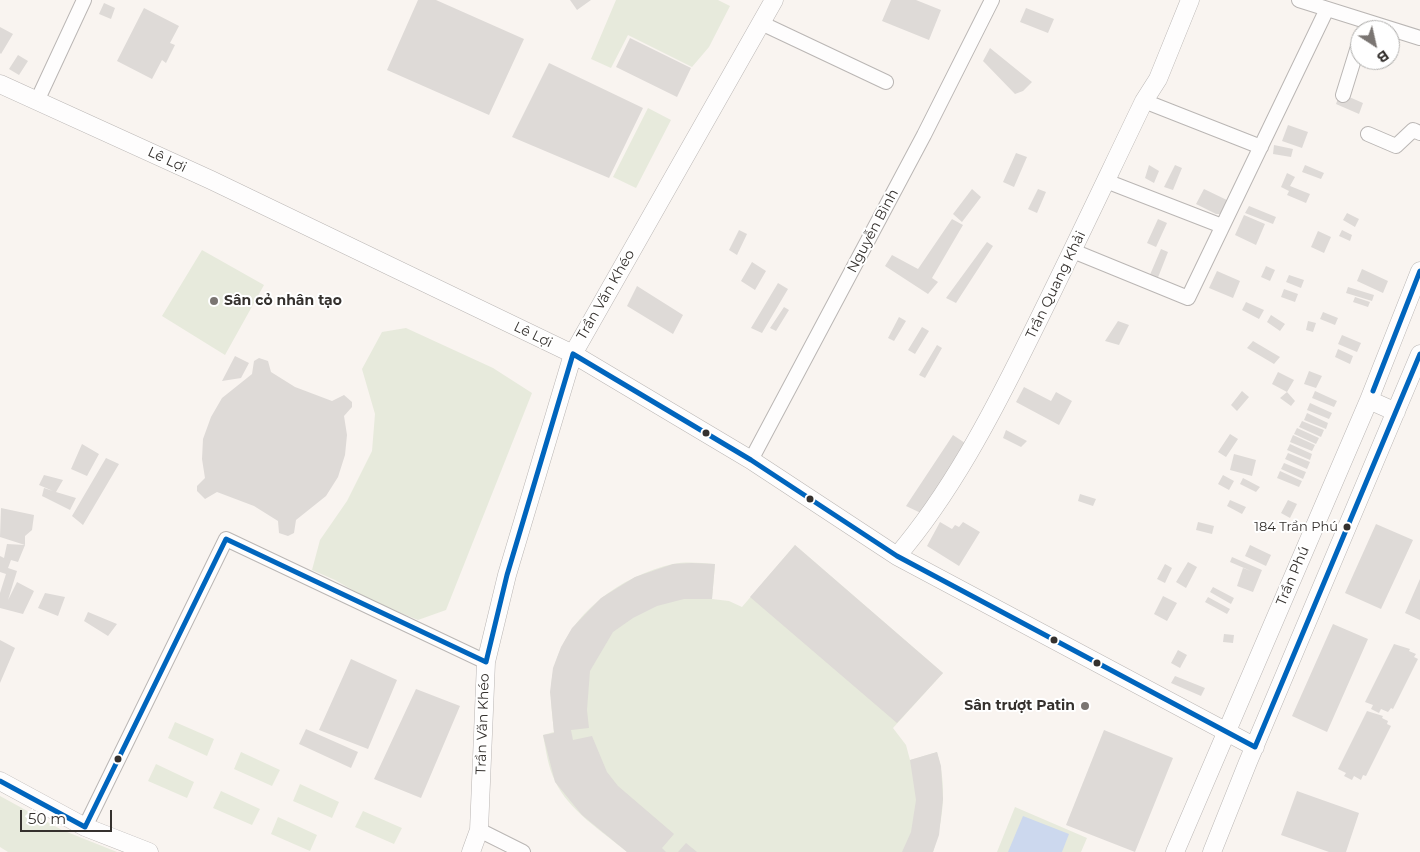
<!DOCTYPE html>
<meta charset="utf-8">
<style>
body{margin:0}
#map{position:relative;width:1420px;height:852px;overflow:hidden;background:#f9f4f0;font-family:Montserrat,sans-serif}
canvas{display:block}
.north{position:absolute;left:1350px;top:20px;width:50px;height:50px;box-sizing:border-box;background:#fff;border:1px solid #aeadab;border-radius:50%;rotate:145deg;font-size:14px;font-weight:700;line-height:20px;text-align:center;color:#35312e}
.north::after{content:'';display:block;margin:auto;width:18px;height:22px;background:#7a7572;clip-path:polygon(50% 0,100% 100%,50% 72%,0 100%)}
.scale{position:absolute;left:20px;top:810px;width:92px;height:22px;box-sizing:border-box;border:2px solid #35312e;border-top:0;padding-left:6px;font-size:15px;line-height:18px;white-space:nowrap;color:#35312e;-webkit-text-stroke:4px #fff;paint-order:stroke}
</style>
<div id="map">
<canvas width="1420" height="852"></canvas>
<div class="north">B</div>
<div class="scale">50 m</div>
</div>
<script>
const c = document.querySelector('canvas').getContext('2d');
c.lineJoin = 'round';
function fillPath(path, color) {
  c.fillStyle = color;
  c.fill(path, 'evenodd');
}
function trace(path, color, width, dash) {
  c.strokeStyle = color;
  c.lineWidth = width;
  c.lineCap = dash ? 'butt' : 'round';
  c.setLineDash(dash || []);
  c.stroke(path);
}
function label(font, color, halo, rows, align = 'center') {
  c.font = font + ' Montserrat,sans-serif';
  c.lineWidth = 4;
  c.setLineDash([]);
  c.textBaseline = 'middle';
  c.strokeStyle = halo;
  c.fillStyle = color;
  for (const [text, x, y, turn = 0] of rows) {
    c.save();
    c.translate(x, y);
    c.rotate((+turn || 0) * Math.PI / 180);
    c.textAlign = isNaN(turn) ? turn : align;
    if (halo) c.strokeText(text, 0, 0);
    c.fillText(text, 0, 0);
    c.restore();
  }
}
const green = new Path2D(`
 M 616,0 L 718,0 L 730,6 L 709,47 L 692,67 L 628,35 L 611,68 L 591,59 Z
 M 648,108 L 671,120 L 636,188 L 613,177 Z
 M 202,250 L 264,285 L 225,355 L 162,316 Z
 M 406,328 L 493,368 L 532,393 L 446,610 L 418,620 L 373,602 L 335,580 L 312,570 L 320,540 L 347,501 L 372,451 L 375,414 L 362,369 L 382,332 Z
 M 795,545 L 943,673 L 893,728 L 906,745 L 910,760 L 937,752 C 947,785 944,819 933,852 L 627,852 C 602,831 569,811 555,781 C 548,767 546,750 543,735 L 554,732 C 552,711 548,689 554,668 C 568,614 620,576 673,564 C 687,561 701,563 715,564 L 712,599 L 729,601 L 742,607 Z
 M 175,722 L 214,739 L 207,756 L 168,738 Z
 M 241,752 L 280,770 L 272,786 L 234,769 Z
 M 156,764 L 194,782 L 187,798 L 148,781 Z
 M 300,784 L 339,802 L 332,818 L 293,801 Z
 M 221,791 L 260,809 L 252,825 L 213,808 Z
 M 0,796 L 62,830 L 117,852 L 8,852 L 0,847 Z
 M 1015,807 L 1087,838 L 1081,852 L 997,852 Z
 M 363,811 L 402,828 L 394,844 L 355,827 Z
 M 278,817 L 317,835 L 310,851 L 271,834 Z`);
const water = new Path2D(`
 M 1023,816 L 1069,834 L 1062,852 L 1008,852 Z`);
const building = new Path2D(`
 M 418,0 L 436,0 L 524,39 L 489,115 L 387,70 Z
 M 570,0 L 591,0 L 577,10 Z
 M 891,0 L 916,0 L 941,10 L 929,40 L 882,21 Z
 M 104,3 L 115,8 L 111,19 L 99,14 Z
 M 144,8 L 179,26 L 170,43 L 175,45 L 166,63 L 162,60 L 152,79 L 117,61 Z
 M 1026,8 L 1054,19 L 1048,33 L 1020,22 Z
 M 0,27 L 13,34 L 1,54 L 0,53 Z
 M 630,38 L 691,68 L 677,97 L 616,67 Z
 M 990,48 L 1032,82 L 1023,91 L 1015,94 L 983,61 Z
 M 18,55 L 28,61 L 19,75 L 9,69 Z
 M 549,63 L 643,108 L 609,178 L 512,137 Z
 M 1340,93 L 1363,103 L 1359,114 L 1336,104 Z
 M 1288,125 L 1308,132 L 1302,148 L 1282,141 Z
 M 1274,145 L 1293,149 L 1291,157 L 1273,154 Z
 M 1016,153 L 1027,157 L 1014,187 L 1003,182 Z
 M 1149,165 L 1159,171 L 1154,183 L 1145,178 Z
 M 1175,165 L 1182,168 L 1173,190 L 1164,187 Z
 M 1305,165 L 1324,173 L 1321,179 L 1302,172 Z
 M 1287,173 L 1295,177 L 1290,186 L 1310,194 L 1306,203 L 1287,195 L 1289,191 L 1281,187 Z
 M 972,189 L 981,197 L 962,222 L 953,214 Z
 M 1038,189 L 1046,192 L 1037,213 L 1028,209 Z
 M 1204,189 L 1231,202 L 1225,214 L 1216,214 L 1196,204 Z
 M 1249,206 L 1276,217 L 1273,224 L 1245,213 Z
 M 1347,213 L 1359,219 L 1355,227 L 1343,220 Z
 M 1244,215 L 1265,224 L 1256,245 L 1235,235 Z
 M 952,219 L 963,225 L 932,278 L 938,282 L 928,294 L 885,266 L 892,255 L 918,269 Z
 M 1158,219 L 1167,223 L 1156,247 L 1147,243 Z
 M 739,230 L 747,234 L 737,255 L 729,250 Z
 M 1342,230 L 1352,235 L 1350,241 L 1339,236 Z
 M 1318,231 L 1331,237 L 1324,253 L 1311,247 Z
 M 987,242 L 993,246 L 956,303 L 946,298 Z
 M 1161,249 L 1168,252 L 1157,280 L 1149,277 Z
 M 752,262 L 766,271 L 755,290 L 741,281 Z
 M 1266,266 L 1275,270 L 1270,281 L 1261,277 Z
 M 1362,269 L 1388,281 L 1383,293 L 1357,281 Z
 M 1217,271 L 1240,281 L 1233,298 L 1209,288 Z
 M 1289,275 L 1304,280 L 1301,288 L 1286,282 Z
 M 778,283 L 788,289 L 762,333 L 751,328 Z
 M 637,286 L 683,315 L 673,334 L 627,306 Z
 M 1348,287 L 1374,295 L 1372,301 L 1346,293 Z
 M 1284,289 L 1298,294 L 1295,302 L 1281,297 Z
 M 1355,297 L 1370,302 L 1368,307 L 1353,302 Z
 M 1246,302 L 1264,310 L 1259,319 L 1242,310 Z
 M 784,307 L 789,310 L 776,331 L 770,328 Z
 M 1323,312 L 1338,318 L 1335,325 L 1320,319 Z
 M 1271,315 L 1285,324 L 1280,331 L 1267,322 Z
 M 899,317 L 906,321 L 894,341 L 888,338 Z
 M 1118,321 L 1129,325 L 1119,345 L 1105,341 Z
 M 1308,321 L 1316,323 L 1313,332 L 1306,330 Z
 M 922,327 L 929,331 L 915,354 L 908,350 Z
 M 1342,335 L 1361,343 L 1357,352 L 1338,344 Z
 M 1253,341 L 1280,357 L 1274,364 L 1247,348 Z
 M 937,345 L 942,348 L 925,378 L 919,375 Z
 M 1338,349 L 1353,356 L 1350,364 L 1335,357 Z
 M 235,356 L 249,363 L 241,378 L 222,381 Z
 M 259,358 L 268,361 L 271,372 L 295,387 L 332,401 L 344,395 L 352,402 L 352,407 L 344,416 L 347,435 L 345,455 L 338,477 L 326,496 L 296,520 L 294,533 L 288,536 L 279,533 L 278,521 L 254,506 L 217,492 L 205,499 L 197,491 L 197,486 L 205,478 L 202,459 L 203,439 L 211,417 L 222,398 L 252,374 L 254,361 Z
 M 1309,371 L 1322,376 L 1316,388 L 1304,384 Z
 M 1278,372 L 1294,380 L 1287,392 L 1272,384 Z
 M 1024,387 L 1051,401 L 1056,392 L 1072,401 L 1059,425 L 1016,402 Z
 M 1242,391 L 1249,397 L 1237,411 L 1231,405 Z
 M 1315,391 L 1337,401 L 1334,407 L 1312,398 Z
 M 1287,392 L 1295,401 L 1291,406 L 1280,398 Z
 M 1310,403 L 1332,413 L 1329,419 L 1307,410 Z
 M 1307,413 L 1328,423 L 1326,429 L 1304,420 Z
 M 1302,421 L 1324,430 L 1321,437 L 1299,427 Z
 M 1297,428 L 1319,438 L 1316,444 L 1294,434 Z
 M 1006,430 L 1027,441 L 1021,447 L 1003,438 Z
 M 1230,434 L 1238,439 L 1226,457 L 1218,452 Z
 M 953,435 L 968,445 L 923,514 L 906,506 Z
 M 1293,435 L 1315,445 L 1312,451 L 1290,442 Z
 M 82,444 L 99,454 L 87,476 L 71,469 Z
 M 1290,444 L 1312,454 L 1310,460 L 1287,450 Z
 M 1288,453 L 1310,462 L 1307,469 L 1285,459 Z
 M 1234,454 L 1256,460 L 1252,476 L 1230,470 Z
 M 106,458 L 119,464 L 83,525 L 72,516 Z
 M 1284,463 L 1306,472 L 1303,479 L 1281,469 Z
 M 1280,471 L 1302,481 L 1299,487 L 1277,478 Z
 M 44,475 L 63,480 L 56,492 L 76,498 L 70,510 L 42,496 L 44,488 L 53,491 L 39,485 Z
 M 1223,475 L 1234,481 L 1229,490 L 1218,484 Z
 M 1243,478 L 1260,487 L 1256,492 L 1240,484 Z
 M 1080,494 L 1096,499 L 1093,506 L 1078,501 Z
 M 1230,500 L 1246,507 L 1242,514 L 1227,506 Z
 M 1288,500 L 1297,504 L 1290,518 L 1281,513 Z
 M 1,508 L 34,515 L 32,530 L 25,536 L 25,545 L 0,537 Z
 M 940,522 L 952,529 L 955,525 L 959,527 L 963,522 L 980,532 L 959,566 L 927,546 Z
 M 1198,522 L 1214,526 L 1212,534 L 1196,530 Z
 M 1376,524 L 1413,540 L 1381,609 L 1345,593 Z
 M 7,544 L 25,545 L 18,562 L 11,560 L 8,568 L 17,571 L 8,600 L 17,582 L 34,591 L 23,614 L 0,608 L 0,593 L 6,574 L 0,572 L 0,556 L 4,558 Z
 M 795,545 L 943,673 L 897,723 L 750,597 Z
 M 1250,545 L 1271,555 L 1266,566 L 1245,556 Z
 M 1232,557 L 1262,570 L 1253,592 L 1237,586 L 1243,568 L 1251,571 L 1230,562 Z
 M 1188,562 L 1197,567 L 1186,588 L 1176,582 Z
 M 692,563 L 715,564 L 712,599 L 684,599 L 657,606 L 633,618 L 613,632 L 590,671 L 587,710 L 589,728 L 571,730 L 573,740 L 592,736 L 607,772 L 618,786 L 674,834 L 662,848 L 666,852 L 627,852 L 582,815 L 555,782 L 543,735 L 554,733 L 550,692 L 553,668 L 561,647 L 572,628 L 601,598 L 635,577 L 673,564 Z
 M 1165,564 L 1172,568 L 1165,583 L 1157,579 Z
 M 1420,579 L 1420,620 L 1405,613 Z
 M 1213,587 L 1234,598 L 1231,604 L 1210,592 Z
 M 45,593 L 65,597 L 58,616 L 38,608 Z
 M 1163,596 L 1177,603 L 1167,621 L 1154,614 Z
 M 1208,597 L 1230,609 L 1227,614 L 1205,602 Z
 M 88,612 L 117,624 L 108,636 L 84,621 Z
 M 1333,624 L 1368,639 L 1327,732 L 1292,716 Z
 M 1224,634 L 1234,635 L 1233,643 L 1223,642 Z
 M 0,640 L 15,648 L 0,683 Z
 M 1394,644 L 1410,649 L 1409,651 L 1416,654 L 1414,657 L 1418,659 L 1393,709 L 1391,708 L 1388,712 L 1381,709 L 1379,713 L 1371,709 L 1373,705 L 1365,702 Z
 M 1178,650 L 1187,655 L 1180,668 L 1171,663 Z
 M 351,659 L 397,680 L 368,749 L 319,730 Z
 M 1175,676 L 1205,688 L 1201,696 L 1171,683 Z
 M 416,689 L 460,706 L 421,798 L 374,779 Z
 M 1367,711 L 1383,716 L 1382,718 L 1388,721 L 1387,724 L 1391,726 L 1366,776 L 1363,775 L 1361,780 L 1354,776 L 1352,780 L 1344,776 L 1346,773 L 1338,769 Z
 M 306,729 L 358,752 L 351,768 L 299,744 Z
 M 1104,730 L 1173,758 L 1135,852 L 1066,825 Z
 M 937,752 L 941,766 L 943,799 L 939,835 L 933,852 L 902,852 L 911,832 L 916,800 L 910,760 Z
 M 1297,791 L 1359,813 L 1346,852 L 1329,852 L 1281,835 Z
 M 686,843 L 697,852 L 678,852 Z`);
const minor = new Path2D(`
 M 1299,0 L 1420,38
 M 761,23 L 886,82
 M 1343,95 L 1360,40
 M 37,101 L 84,0
 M 1144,101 L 1261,147
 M 1368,134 L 1396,146 L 1413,130 L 1420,133
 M 1106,181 L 1222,226
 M 1073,251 L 1188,298 L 1327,9
 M 751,460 L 924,135 L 992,0
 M 85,827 L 226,539 L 486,662
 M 479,830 L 523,852`);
const tertiary = new Path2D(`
 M 0,84 L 211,180 L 573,354 L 751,460 L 897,556 L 1255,747
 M 1369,400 L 1396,412
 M 897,556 C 950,494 991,416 1027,343 C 1067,263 1105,182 1144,101 L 1158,79 L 1190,0
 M 0,781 L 85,827 L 149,852
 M 471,852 L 479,830 L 486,662 L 507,575 L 573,354 L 774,0
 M 1175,852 L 1369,400 L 1420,271
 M 1212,852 L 1248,762 L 1420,354`);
const bus1 = new Path2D(`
 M 573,354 L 751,460 L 897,556 L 1255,747 L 1420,354
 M 1373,391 L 1420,271
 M 486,662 L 507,575 L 573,354
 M 0,781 L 85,827
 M 85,827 L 226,539 L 486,662`);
const markers = [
 [214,301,5,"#7a7572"],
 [706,433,4.5,"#35312e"],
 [810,499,4.5,"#35312e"],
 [1347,527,4.5,"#35312e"],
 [1054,640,4.5,"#35312e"],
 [1097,663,4.5,"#35312e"],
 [1085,706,5,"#7a7572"],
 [118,759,4.5,"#35312e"]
];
const busNames = [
 ["184 Trần Phú",1338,527]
];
const streetNames = [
 ["Lê Lợi",167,160,25],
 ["Nguyễn Bình",873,231,-62],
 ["Trần Quang Khải",1056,285,-64],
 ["Trần Văn Khéo",606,295,-60],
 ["Lê Lợi",533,335,26],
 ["Trần Phú",1293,576,-67],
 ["Trần Văn Khéo",483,724,-88]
];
const poiNames = [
 ["Sân cỏ nhân tạo",224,301],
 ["Sân trượt Patin",1075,706,"right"]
];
fillPath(green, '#e7eadc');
fillPath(water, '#ccd8ee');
fillPath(building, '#dedad7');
trace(minor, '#bab6b4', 16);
trace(tertiary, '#bab6b4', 19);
trace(minor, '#fefdfd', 14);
trace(tertiary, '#fefdfd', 18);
trace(bus1, '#0065bd', 5);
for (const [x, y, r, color] of markers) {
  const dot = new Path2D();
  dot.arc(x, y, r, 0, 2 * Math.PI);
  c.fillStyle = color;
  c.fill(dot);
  trace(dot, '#fff', 2);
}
label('13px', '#35312e', '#fff', busNames, 'right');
label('14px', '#35312e', '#fff', streetNames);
label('bold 14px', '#35312e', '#fff', poiNames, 'left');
</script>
